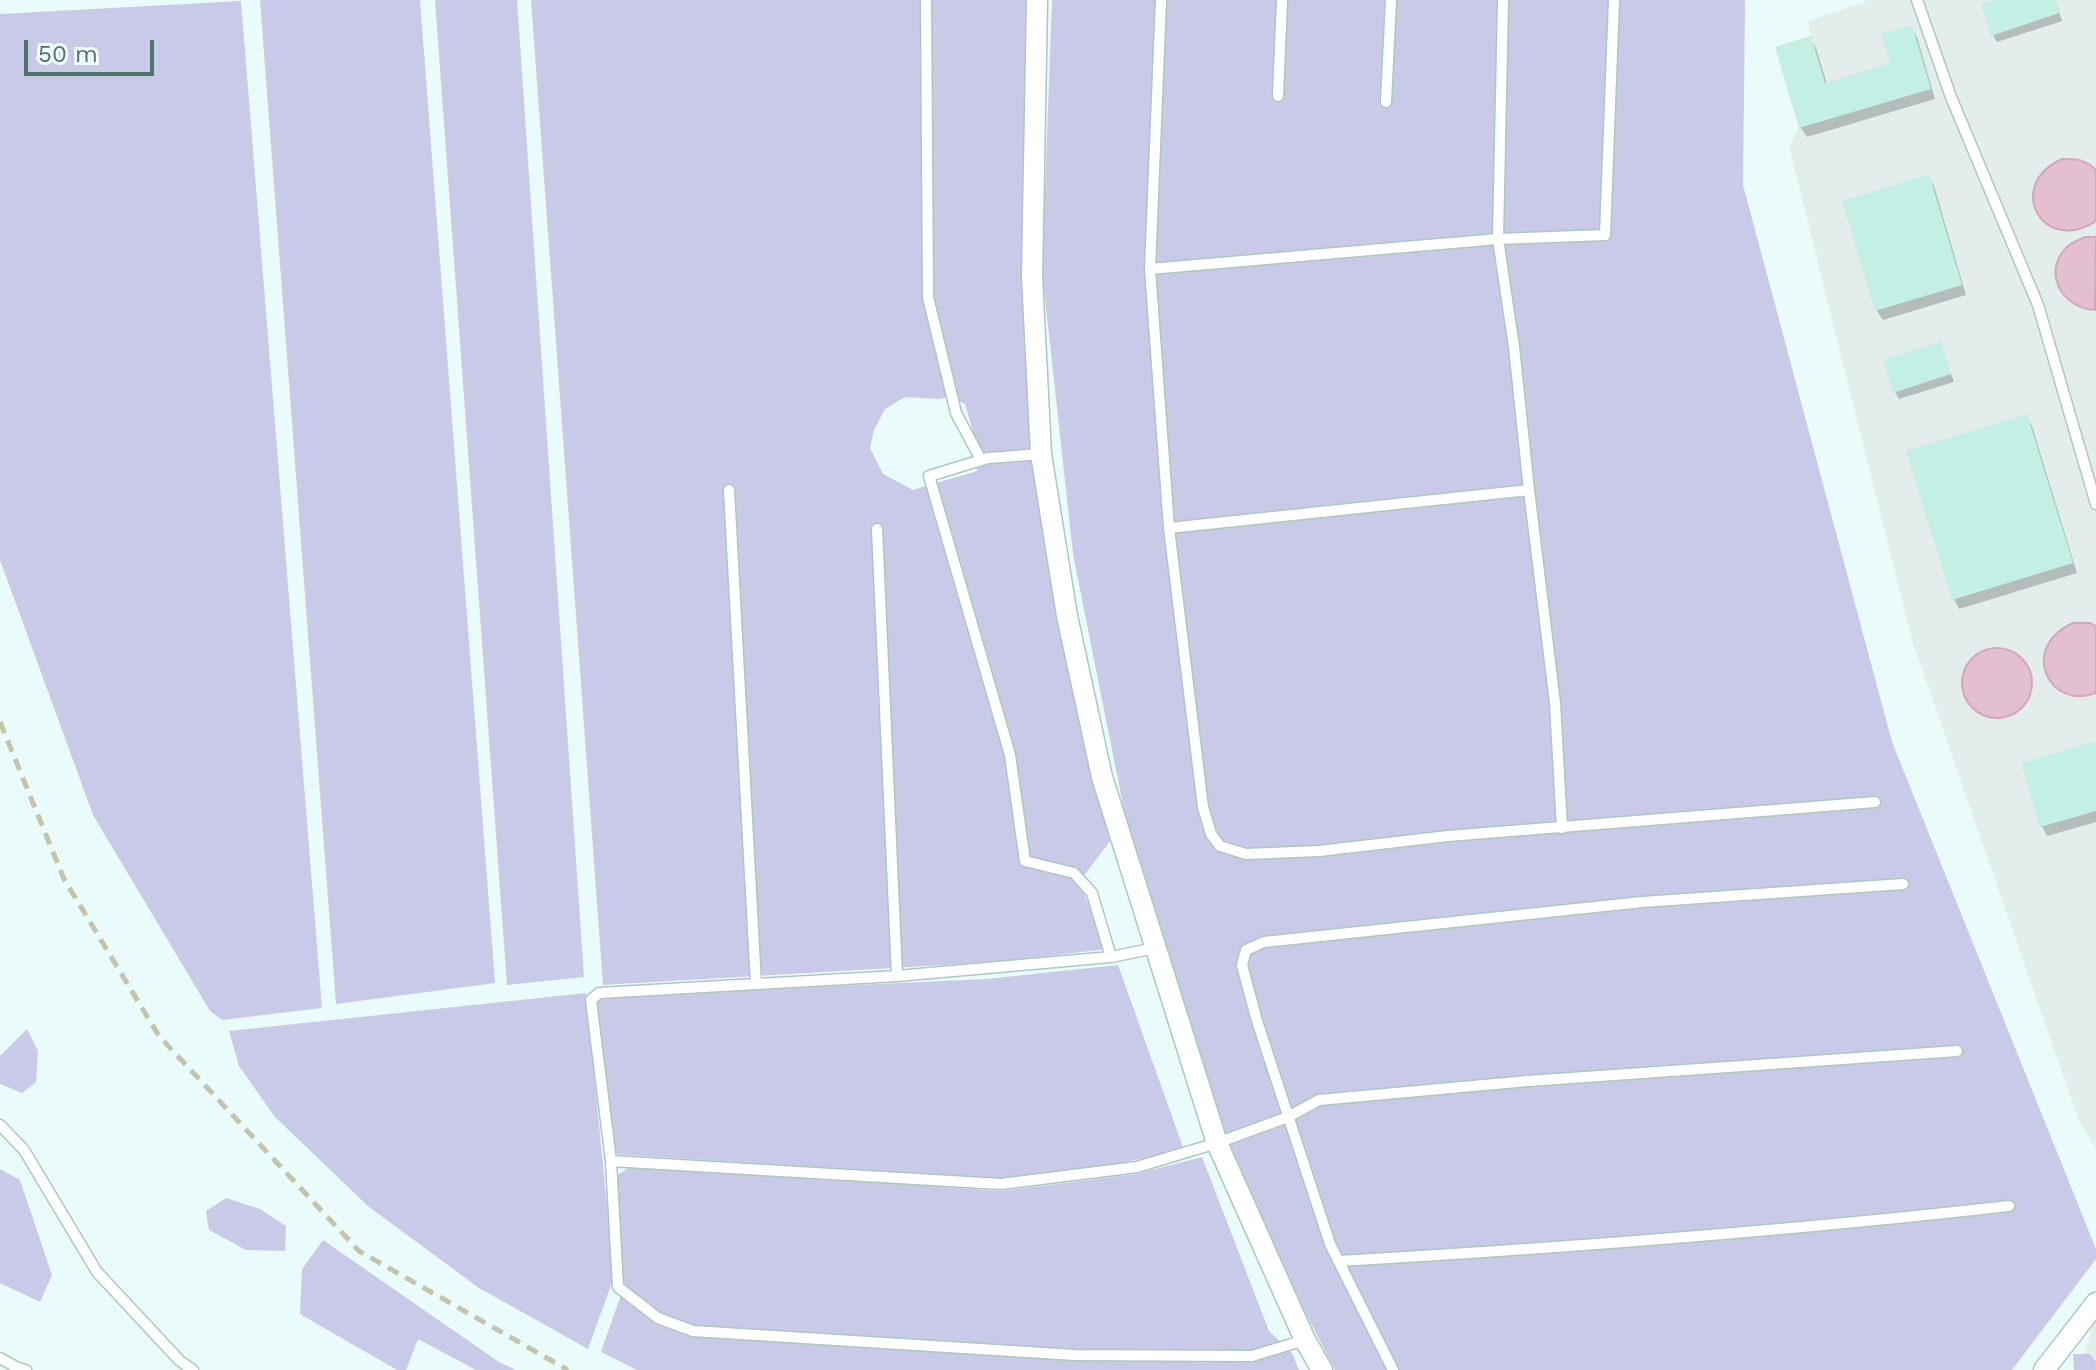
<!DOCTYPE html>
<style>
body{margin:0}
#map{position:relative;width:2096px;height:1370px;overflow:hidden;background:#eafbfb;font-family:"Work Sans",sans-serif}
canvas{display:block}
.scale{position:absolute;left:24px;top:40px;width:130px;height:36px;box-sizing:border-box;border:4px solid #4f746b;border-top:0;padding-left:10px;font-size:24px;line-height:28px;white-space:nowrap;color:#4f746b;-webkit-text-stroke:6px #f0fefe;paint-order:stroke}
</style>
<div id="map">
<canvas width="2096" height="1370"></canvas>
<div class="scale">50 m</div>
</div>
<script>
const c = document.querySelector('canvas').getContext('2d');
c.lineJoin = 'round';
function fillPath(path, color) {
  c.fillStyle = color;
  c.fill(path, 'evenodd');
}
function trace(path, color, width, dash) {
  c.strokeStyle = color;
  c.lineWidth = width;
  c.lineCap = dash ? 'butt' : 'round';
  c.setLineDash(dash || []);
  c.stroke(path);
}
const industrial = new Path2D(`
 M 1865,0 L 2096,0 L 2096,1148 L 2079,1121 L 1913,643 L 1789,146 L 1799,128 L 1775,47 L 1811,36 L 1808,21 L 1865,2 Z
 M 2096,1317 L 2096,1370 L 2082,1360 Z`);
const green = new Path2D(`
 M 260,0 L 420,0 L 495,983 L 336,1004 Z
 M 435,0 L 517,0 L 584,977 L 507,985 Z
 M 531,0 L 1030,0 L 1027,200 L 1057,609 L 1083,743 L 1110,841 L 1079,882 L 1108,949 L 995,962 L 603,985 ZM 905,397 L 938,399 L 951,397 L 965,404 L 972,428 L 977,471 L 913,490 L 883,474 L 870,448 L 874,430 L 885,409 Z
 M 1052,0 L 1745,0 L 1743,185 L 1892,742 L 2096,1249 L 2096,1259 L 2012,1370 L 1335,1370 L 1305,1312 L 1230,1155 L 1133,855 L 1073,554 L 1042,271 Z
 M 241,1 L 322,1008 L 222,1020 L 210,1011 L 93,815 L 0,560 L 0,14 Z
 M 1118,965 L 1184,1150 L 1110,1165 L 1003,1179 L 611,1154 L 596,997 L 987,979 Z
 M 586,993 L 614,1277 L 588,1349 L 479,1288 L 369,1207 L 275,1117 L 239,1066 L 229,1031 Z
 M 27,1029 L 38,1051 L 36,1082 L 22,1093 L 0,1084 L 0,1056 Z
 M 1202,1157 L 1269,1331 L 1292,1353 L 1299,1370 L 637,1370 L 601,1352 L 623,1289 L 616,1176 L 633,1165 L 1001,1191 L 1136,1174 Z
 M 0,1169 L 20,1180 L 52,1275 L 40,1302 L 0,1283 Z
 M 226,1198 L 260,1209 L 286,1226 L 285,1251 L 246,1250 L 209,1230 L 206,1211 Z
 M 323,1240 L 499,1362 L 516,1370 L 476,1370 L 418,1339 L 406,1370 L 397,1370 L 300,1314 L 302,1269 Z
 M 2073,1354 L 2090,1354 L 2096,1362 L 2096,1370 L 2074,1370 Z`);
const water = new Path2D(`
 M 2062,159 C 2075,159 2086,159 2096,170 L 2096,221 C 2044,256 2003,186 2062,159 Z
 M 2085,237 L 2096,237 L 2095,310 C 2061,308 2041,271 2068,246 C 2073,242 2079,240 2085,237 Z
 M 2073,623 L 2090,623 L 2096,626 L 2096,693 C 2051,711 2017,649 2073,623 Z
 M1962 683a35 35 0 1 1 70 0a35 35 0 1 1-70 0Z`);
const shadow = new Path2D(`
 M 2000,0 L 2055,0 L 2062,21 L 1997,42 L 1993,35 Z
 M 1911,27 L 1917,37 L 1935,99 L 1807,137 L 1801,128 L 1777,48 L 1810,38 L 1816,48 L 1827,84 L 1892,65 Z
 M 1928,176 L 1934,186 L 1966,295 L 1883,320 L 1877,311 L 1844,202 Z
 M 1940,344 L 1954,382 L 1899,399 L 1895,392 Z
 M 2026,416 L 2032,426 L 2077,573 L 1959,609 L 1954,599 Z
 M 2096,743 L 2096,822 L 2047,836 L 2042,826 Z`);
const building = new Path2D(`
 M 1993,0 L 2055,0 L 2059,13 L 1991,36 L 1981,4 Z
 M 1912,25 L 1931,89 L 1799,128 L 1775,47 L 1811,36 L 1825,83 L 1890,63 L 1881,34 Z
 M 1929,174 L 1962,285 L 1875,311 L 1842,201 Z
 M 1941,341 L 1951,374 L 1893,393 L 1883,360 Z
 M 2027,414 L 2073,563 L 1952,600 L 1906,451 Z
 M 2096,741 L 2096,811 L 2040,827 L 2021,763 Z`);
const service = new Path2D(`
 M 926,0 L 928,297 L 956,413 L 981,460
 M 1161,0 L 1150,269 L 1169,528 L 1203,807 L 1211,834 L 1220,846 L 1246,854 L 1319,851 L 1448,836 L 1875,802
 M 1503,0 L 1498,239 L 1514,347 L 1529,490 L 1555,703 L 1562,828
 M 1917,0 L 1951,97 L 2038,305 L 2096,504
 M 1278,96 L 1282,0
 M 1386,102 L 1391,0
 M 1150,269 L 1498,239 L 1605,235 L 1614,0
 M 1041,454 L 988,458 L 929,476 L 1010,755 L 1025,861 L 1074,873 L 1092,893 L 1111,957
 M 729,490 L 756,984
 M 1169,528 L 1529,490
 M 877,529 L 897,976
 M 1155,948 L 1111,957 L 897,976 L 599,993 L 591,1000 L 611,1161 L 618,1287 L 658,1318 L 693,1331 L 1075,1355 L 1252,1356 L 1305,1340
 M 0,1125 L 24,1150 L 97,1272 L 180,1361 L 193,1370
 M 611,1161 L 1001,1184 L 1137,1167 L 1217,1143 L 1288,1117 L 1319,1100 L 1528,1081 L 1957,1051
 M 1339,1261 C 1563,1248 1787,1231 2009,1206
 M 0,1358 L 18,1368 L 26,1370
 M 1393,1370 L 1330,1244 L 1257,1021 L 1242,965 L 1246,950 L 1264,942 L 1642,902 L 1903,884`);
const minor = new Path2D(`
 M 1037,0 L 1032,276 L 1041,454 L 1067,616 L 1102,777 L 1217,1143 L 1305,1340 L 1322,1370
 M 2044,1370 L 2096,1303`);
const rail = new Path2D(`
 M 0,722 L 64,879 L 159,1036 L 359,1251 L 568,1370`);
fillPath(industrial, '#e3edeb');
fillPath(green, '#c9cae8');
fillPath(water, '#e4bfd0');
trace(water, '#d5a6bc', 2);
fillPath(shadow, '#0003');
fillPath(building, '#c4efe5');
trace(service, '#abc8c3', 13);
trace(minor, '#abc8c3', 23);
trace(service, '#fff', 10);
trace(minor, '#fff', 20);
trace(rail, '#c5c3a8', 5, [12, 8]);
</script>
